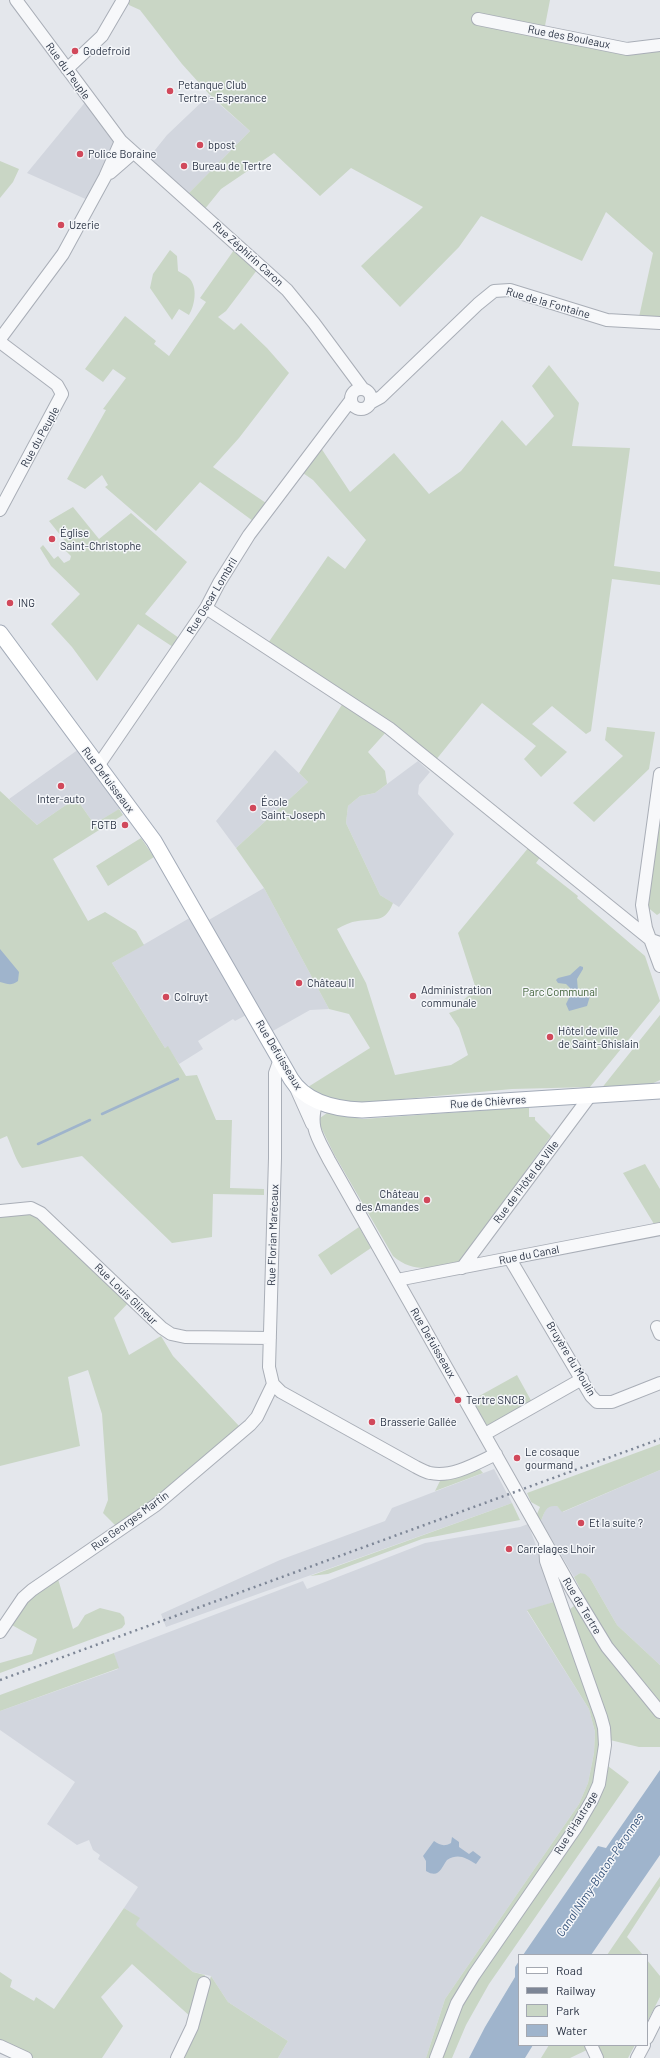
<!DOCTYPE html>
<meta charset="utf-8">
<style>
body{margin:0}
#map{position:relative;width:660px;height:2058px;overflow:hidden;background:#e4e7ec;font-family:Barlow,sans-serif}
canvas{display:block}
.legend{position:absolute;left:518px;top:1954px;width:130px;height:92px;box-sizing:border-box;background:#f4f6f9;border:1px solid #a4a8b1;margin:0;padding:5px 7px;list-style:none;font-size:12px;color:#2b3445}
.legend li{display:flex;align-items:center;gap:8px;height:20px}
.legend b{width:20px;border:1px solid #a4a8b1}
</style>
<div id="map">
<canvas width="660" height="2058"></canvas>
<ul class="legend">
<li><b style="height:5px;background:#fff"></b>Road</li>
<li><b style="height:5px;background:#7d8696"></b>Railway</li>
<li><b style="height:11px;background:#c9d6c5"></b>Park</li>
<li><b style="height:11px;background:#9fb4cc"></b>Water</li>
</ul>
</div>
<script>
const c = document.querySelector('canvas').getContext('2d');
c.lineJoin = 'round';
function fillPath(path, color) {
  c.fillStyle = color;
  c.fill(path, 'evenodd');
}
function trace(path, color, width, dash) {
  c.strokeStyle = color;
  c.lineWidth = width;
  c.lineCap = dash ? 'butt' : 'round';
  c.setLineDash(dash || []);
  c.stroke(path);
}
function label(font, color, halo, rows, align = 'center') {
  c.font = font + ' Barlow,sans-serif';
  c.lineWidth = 3;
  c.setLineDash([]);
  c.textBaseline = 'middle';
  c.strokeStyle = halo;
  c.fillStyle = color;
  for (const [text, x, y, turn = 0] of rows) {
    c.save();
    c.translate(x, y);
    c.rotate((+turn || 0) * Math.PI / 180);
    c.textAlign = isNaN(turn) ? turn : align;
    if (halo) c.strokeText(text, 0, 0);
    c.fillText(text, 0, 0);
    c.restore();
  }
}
const built = new Path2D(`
 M 209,95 L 250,131 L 187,195 L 147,160 L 167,135 Z
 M 87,100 L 119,140 L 90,201 L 27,173 Z
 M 79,749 L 123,807 L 94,824 L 76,798 L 37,825 L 9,799 Z
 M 275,750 L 308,782 L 236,848 L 216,821 Z
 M 418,761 L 430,772 L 419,785 L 418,794 L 454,834 L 399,907 L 380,895 L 346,823 L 348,806 L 360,796 L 375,793 Z
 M 264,888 L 329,1009 L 310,1010 L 271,1032 L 207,921 Z
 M 193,916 L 248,1014 L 235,1021 L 233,1019 L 198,1041 L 203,1049 L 179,1064 L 168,1047 L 165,1048 L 112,963 Z
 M 494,1469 L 512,1503 L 166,1627 L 161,1614 L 280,1560 L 385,1521 L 392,1508 Z
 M 660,1470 L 660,1665 L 617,1625 L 590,1578 L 580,1573 L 574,1577 L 541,1521 L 546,1508 L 550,1505 L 557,1506 L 563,1512 Z
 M 528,1524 L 557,1601 L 527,1611 L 589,1709 L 595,1732 L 594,1753 L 588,1783 L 579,1804 L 445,1999 L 426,2058 L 278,2058 L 288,2041 L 228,2002 L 211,1976 L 193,1972 L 135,1925 L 139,1918 L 124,1908 L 138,1887 L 98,1859 L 100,1855 L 93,1850 L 89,1840 L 77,1845 L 47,1824 L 75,1782 L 0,1730 L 0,1711 L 118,1669 L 114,1653 L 303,1581 L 307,1589 L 425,1543 L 520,1527 Z`);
const green = new Path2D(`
 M 129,0 L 550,0 L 543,36 L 660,50 L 660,316 L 639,317 L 653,253 L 606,212 L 582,261 L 481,216 L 459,247 L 400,307 L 361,266 L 423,207 L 351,168 L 320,196 L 274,153 L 221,189 L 204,210 L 187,195 L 250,131 L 209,94 L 182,64 L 140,10 L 129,5 Z
 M 0,161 L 19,169 L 13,182 L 0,198 Z
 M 170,250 L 177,256 L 178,271 C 181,273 186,275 189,278 C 198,287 195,305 189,315 L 179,309 L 172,320 L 150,288 L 153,274 Z
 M 234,250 L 257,270 L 226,311 L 218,317 L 234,330 L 241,323 L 267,348 L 289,373 L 239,438 L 213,467 L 266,503 L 253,521 L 200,482 L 156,531 L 105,487 L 108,485 L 102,475 L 85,489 L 67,479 L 106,410 L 103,409 L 126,378 L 113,369 L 103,382 L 85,369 L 125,316 L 156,341 L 154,344 L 169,356 L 206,302 L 200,298 Z
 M 549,365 L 579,403 L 572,446 L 630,448 L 614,566 L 660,572 L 660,585 L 612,579 L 591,731 L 586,734 L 552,706 L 532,724 L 567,752 L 541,777 L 524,759 L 536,746 L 482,703 L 435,761 L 266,646 L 328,556 L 345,569 L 366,540 L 313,480 L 303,473 L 321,448 L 350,492 L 394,453 L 429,494 L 461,471 L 502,420 L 526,446 L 554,416 L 532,386 Z
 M 73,507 L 99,539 L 131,513 L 187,562 L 145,614 L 179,638 L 173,647 L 138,624 L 97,681 L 72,647 L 51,624 L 80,594 L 51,566 L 40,548 L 43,545 L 54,559 L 58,556 L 64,563 L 70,560 L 71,556 L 65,550 L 69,546 L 49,521 Z
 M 343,703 L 387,731 L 368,752 L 385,771 L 387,784 L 375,793 L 360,796 L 348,806 L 346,823 L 380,895 L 393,903 C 385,923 376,918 358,921 C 350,922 344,925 337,929 L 366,983 L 395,1075 L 451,1065 L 468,1055 L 459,1028 L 449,1013 L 460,1009 L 459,1004 L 476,989 L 458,933 L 529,847 L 541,856 L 536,863 L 578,896 L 577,898 L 645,956 L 660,1001 L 590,1087 L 512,1089 L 361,1103 C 347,1102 317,1097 308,1087 L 370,1048 L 349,1014 L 329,1009 L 264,888 L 236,848 L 308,782 L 299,773 Z
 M 607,727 L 655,732 L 649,769 L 594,822 L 573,803 L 623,756 L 605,740 Z
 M 0,791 L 37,825 L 76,798 L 94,824 L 119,809 L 123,815 L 53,859 L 88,921 L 105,912 L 136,931 L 144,945 L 112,963 L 165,1048 L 168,1046 L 186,1076 L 197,1075 L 216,1120 L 232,1120 L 230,1188 L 264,1189 L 264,1195 L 213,1194 L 212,1237 L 172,1243 L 82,1156 L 22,1168 C 15,1159 12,1147 7,1136 L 0,1139 Z
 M 660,799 L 660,913 L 657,915 L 646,906 Z
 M 141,838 L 154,857 L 108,886 L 96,866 Z
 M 660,1015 L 660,1080 L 647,1086 L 601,1089 Z
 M 529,1107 L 529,1117 L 535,1117 L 535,1120 L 551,1136 L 460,1262 C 454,1265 448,1266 441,1267 C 422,1269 408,1269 393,1256 L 334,1154 L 319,1123 L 320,1118 L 327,1113 L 363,1119 Z
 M 645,1164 L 660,1189 L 660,1223 L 654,1224 L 623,1173 Z
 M 24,1211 L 41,1215 L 130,1301 L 114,1318 L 129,1355 L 161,1336 L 173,1356 L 240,1427 L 156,1501 L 117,1527 L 103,1513 L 108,1500 L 102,1414 L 88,1370 L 68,1377 L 80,1446 L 0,1466 L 0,1214 Z
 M 359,1227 L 371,1248 L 331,1275 L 318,1255 Z
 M 517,1375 L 533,1404 L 489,1429 L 472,1400 Z
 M 660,1444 L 660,1470 L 562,1512 L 557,1506 C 546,1505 545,1511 541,1521 L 537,1514 L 540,1507 L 531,1502 L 527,1493 Z
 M 478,1467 L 483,1473 L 435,1491 L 442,1477 Z
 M 512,1503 L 520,1520 L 422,1539 L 328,1574 L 310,1576 Z
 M 580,1573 L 585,1574 L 590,1578 L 617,1625 L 660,1665 L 660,1747 L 639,1747 L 610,1740 L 569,1614 L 570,1609 L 585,1598 L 574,1577 Z
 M 58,1579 L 73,1629 L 78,1626 L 85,1615 L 100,1608 L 120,1613 L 124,1617 L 125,1624 L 122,1628 L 0,1673 L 0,1663 L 32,1654 L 37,1639 L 10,1624 L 30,1598 Z
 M 557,1601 L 599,1723 L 604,1763 L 629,1782 L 489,1984 L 466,2025 L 452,2058 L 426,2058 L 445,1999 L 579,1804 L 588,1783 L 594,1753 L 595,1732 L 589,1709 L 527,1610 Z
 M 114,1653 L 119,1668 L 0,1711 L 0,1695 Z
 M 660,1877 L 660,1886 L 627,1937 L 643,1955 L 607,1955 Z
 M 124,1908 L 140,1918 L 136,1924 L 137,1926 L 193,1972 L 205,1975 L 192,2018 L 132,1964 L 101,1997 L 123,2026 L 102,2058 L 33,2058 L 0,2043 L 0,1972 L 12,1980 L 10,1987 L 34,2001 L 36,1997 L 54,2009 Z
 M 647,1960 L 660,1976 L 660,1997 L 647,2022 Z
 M 211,1976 L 228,2002 L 288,2041 L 278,2058 L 181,2058 L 195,2030 Z
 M 549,2045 L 587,2045 L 589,2049 L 570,2058 L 541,2058 Z
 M 595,2045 L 635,2045 L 628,2058 L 603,2058 Z`);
const water = new Path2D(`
 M 0,949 L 19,972 L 18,981 C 11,986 8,984 0,982 Z
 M 580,966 L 583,967 L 583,969 L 577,979 L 578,991 L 590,996 L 587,1006 L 569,1011 L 566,1004 L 570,996 L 570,988 L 566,984 L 558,983 L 556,980 L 558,978 L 570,975 Z
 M 660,1770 L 660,1855 L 591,1955 L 523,1955 L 598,1846 L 606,1848 Z
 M 452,1837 L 459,1842 L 459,1847 L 469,1854 L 473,1851 L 481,1857 L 476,1864 C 465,1858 459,1853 447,1860 C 441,1868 439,1879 426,1871 L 426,1861 L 423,1856 L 434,1841 C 440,1845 444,1847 451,1843 Z
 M 519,1961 L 519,2045 L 533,2045 L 525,2058 L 469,2058 L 485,2027 L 515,1977 L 515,1967 Z`);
const stream = new Path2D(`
 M 102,1114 L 178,1079
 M 38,1144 L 90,1120`);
const minor = new Path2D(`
 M 16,0 L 121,141 L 287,290 L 314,323 L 363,389
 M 478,19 L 627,49 L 660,45
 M 67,69 L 102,36 L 123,0
 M 110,173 L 133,153
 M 0,339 L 63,254 L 105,177 L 121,141
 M 0,342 L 57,385 L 62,394 L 0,510
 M351 399a10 10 0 1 1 20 0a10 10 0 1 1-20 0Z
 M 370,403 L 381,397 L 478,304 L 494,291 L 510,290 L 607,320 L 660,323
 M 206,608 L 389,728 L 651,940 L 660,943
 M 98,766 L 206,608 L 219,583 L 249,535 L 351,400
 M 660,774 L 642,905 L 646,928 L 660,966
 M 280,1059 L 275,1073 L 275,1158 L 269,1367 L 273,1384 L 281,1392 L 416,1467 C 420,1469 425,1472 430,1473 C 452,1478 477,1463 496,1454
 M 295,1086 L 312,1124
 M 317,1101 C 308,1127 318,1138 329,1160 L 573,1591 L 607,1647 L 660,1712
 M 0,1211 L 31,1208 L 41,1213 L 162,1328 L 171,1334 L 185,1337 L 270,1338
 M 510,1259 L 591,1396 L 597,1402 L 612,1402 L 660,1383
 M 462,1268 L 590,1096
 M 397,1280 L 660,1229
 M 657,1327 L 660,1334
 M 485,1434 L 582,1379
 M 0,1632 L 23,1598 L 32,1590 L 156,1505 L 250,1425 L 257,1417 L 273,1384
 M 647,2038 L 660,2012
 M 591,2045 L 597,2058
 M 0,2046 L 26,2058
 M 177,2058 L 192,2027 L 204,1983
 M 436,2058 L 457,2003 L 474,1975 L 577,1826 L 592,1800 L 599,1784 L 605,1745 L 604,1728 L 601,1717 L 546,1561 L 545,1545
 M 637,2058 L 644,2045`);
const major = new Path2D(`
 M 0,633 L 154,841 L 291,1079 C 306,1103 335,1109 362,1110 L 660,1091`);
const rail = new Path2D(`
 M 0,1680 L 660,1439`);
const markers = [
 [75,51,4,"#d1495b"],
 [170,91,4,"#d1495b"],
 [200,145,4,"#d1495b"],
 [80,154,4,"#d1495b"],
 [184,166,4,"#d1495b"],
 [61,225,4,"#d1495b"],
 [52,539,4,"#d1495b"],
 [10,603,4,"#d1495b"],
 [61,786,4,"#d1495b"],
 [253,808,4,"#d1495b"],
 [125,825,4,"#d1495b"],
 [299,983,4,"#d1495b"],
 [413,996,4,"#d1495b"],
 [166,997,4,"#d1495b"],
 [550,1037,4,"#d1495b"],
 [427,1200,4,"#d1495b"],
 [458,1400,4,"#d1495b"],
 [372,1422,4,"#d1495b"],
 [517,1458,4,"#d1495b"],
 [581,1523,4,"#d1495b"],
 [509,1549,4,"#d1495b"]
];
const streetNames = [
 ["Rue des Bouleaux",569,37,11],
 ["Rue du Peuple",68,71,54],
 ["Rue Zéphirin Caron",248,254,42],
 ["Rue de la Fontaine",548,303,16],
 ["Rue du Peuple",40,437,-61],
 ["Rue Oscar Lombril",212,596,-59],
 ["Rue Defuisseaux",108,780,53],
 ["Rue Defuisseaux",279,1055,59],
 ["Rue de Chièvres",488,1102,-4],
 ["Rue de l'Hôtel de Ville",526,1182,-53],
 ["Rue Florian Marécaux",273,1235,-88],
 ["Rue du Canal",529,1255,-11],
 ["Rue Louis Glineur",126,1294,44],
 ["Rue Defuisseaux",433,1343,60],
 ["Bruyère du Moulin",571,1359,59],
 ["Rue Georges Martin",130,1521,-36],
 ["Rue de Tertre",582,1606,59],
 ["Rue d'Hautrage",576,1823,-58]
];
const poiNames = [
 ["Godefroid",83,51],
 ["Petanque Club",178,85],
 ["Tertre - Esperance",178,98],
 ["bpost",208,145],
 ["Police Boraine",88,154],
 ["Bureau de Tertre",192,166],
 ["Uzerie",69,225],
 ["Église",60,533],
 ["Saint-Christophe",60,546],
 ["ING",18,603],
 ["Inter-auto",61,799,"center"],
 ["École",261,802],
 ["Saint-Joseph",261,815],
 ["FGTB",117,825,"right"],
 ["Château II",307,983],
 ["Administration",421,990],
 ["communale",421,1003],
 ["Colruyt",174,997],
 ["Hôtel de ville",558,1031],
 ["de Saint-Ghislain",558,1044],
 ["Château",419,1194,"right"],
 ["des Amandes",419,1207,"right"],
 ["Tertre SNCB",466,1400],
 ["Brasserie Gallée",380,1422],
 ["Le cosaque",525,1452],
 ["gourmand",525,1465],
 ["Et la suite ?",589,1523],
 ["Carrelages Lhoir",517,1549]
];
const parkNames = [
 ["Parc Communal",560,992]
];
const waterNames = [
 ["Canal Nimy-Blaton-Péronnes",600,1875,-56]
];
fillPath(built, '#d2d6de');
fillPath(green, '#c9d6c5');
fillPath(water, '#9fb4cc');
trace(stream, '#9fb4cc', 2.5);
trace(minor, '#a9aeb7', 14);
trace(major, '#a3abb8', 17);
trace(minor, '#f7f8fa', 12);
trace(major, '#fff', 15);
trace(rail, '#7d8696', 2.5, [2, 4]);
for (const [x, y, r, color] of markers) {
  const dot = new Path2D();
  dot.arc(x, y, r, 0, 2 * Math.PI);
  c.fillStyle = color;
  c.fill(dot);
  trace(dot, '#f4f6f9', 1.5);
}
label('11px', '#2b3445', '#f4f6f9', streetNames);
label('11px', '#2b3445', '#f4f6f9', poiNames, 'left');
label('11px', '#3f6138', '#f4f6f9', parkNames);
label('italic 12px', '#34527a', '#f4f6f9', waterNames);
</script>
